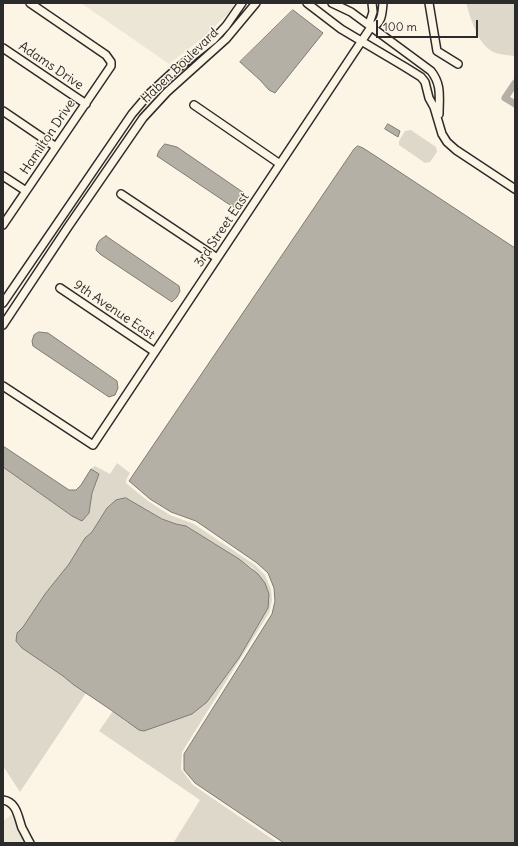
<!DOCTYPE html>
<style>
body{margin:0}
#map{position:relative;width:518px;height:846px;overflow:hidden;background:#fcf5e5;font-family:Delius,sans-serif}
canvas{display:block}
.frame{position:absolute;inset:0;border:4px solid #2b2b2b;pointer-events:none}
.scale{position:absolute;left:376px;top:20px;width:102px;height:18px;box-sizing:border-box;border:2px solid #2b2b2b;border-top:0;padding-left:5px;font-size:12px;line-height:14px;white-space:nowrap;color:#2b2b2b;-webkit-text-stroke:3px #fcf5e5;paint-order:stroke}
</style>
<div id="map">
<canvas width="518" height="846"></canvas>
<div class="frame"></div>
<div class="scale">100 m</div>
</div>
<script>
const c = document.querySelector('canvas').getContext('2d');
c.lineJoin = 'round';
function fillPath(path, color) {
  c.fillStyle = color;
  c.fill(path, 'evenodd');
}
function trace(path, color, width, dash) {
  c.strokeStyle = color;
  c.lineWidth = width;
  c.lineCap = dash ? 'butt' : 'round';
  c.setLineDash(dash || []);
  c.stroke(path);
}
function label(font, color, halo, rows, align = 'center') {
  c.font = font + ' Delius,sans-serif';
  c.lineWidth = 3;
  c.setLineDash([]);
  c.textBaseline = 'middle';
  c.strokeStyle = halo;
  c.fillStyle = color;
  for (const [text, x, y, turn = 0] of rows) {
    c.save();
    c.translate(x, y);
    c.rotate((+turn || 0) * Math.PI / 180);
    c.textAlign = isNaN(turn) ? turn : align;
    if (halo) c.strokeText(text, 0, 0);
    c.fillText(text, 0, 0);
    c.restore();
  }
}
const built = new Path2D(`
 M 81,3 L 235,3 L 230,12 L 199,41 L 169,64 Z
 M 14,813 L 18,828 L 26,843 L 3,843 L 3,821 Z`);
const green = new Path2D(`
 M 466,3 L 515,3 L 515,56 C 509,55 502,55 496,53 C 478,47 471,19 466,3 Z
 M 411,130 L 436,147 L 437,152 L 430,162 L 425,163 L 399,145 L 399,141 L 405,131 Z
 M 117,463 L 130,473 L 126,480 L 126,483 L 148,501 L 170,515 L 194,524 L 255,565 L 265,575 L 271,589 L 272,600 L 269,613 L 182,752 L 181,769 L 193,785 L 278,843 L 175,843 L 174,842 L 200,800 L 99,731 L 113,711 L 128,723 L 157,727 L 207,702 L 239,658 L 268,608 L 253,568 L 186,526 L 176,524 L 162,519 L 126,498 L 107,508 L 92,532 L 85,538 L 69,564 L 45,594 L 23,627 L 17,633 L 22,648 L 63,676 L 86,693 L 20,792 L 3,766 L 4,752 L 3,740 L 3,467 L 72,516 L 89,513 L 92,493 L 99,474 L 91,469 L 95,466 L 110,474 Z`);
const water = new Path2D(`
 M 293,10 L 323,33 L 275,93 L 269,90 L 260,80 L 240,62 Z
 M 388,124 L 400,131 L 398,137 L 385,129 Z
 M 165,144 L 177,147 L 244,193 L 245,197 L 240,208 L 233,207 L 157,156 L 159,151 Z
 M 358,146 L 363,148 L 380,159 L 515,248 L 515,843 L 284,843 L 195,783 L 184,770 L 184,754 L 272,614 L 275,601 L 274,588 L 268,573 L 257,563 L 196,521 L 171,512 L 150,499 L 129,481 L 337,174 L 354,149 Z
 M 106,236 L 179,286 L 180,291 L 177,297 L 172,302 L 100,254 L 96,250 C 97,242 99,240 106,236 Z
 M 39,332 L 48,333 L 117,381 L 118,388 L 115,395 L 109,397 L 33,346 L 32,341 L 34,335 Z
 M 3,446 L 69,490 L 76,490 L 81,485 L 91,469 L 99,474 L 92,493 L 89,513 L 82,521 L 72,516 L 3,467 Z
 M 126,498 L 162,519 L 176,524 L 186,526 L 239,559 L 258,574 L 265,583 L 269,594 L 268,608 L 239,658 L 207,702 L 192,714 L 144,731 L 139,730 L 111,710 L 74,685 L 63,676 L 22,648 L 16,641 L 17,633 L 23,627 L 45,594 L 69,564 L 85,538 L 92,532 L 107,508 L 116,500 Z`);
const canal = new Path2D(`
 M 515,83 L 505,98 L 515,104`);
const minor = new Path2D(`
 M 307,3 L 341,29 L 405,67 L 421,77 L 425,82 L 429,98 L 434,107 L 442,134 L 447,142 L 456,150 L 515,189
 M 332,3 L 351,12 L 431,71 C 442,85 439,97 439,114
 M 429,3 L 437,51 L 458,64
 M 371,27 C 382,24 382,14 383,3
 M 371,27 L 369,24 L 373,12 L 372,3
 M 3,48 L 86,104
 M 194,105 L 280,164
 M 3,111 L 56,147
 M 3,176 L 26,191
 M 121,194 L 217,258
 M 3,225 L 111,66 L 111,62 L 106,55 L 30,3
 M 60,288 L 155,352
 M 3,303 L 132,114 L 149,94 L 174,71 L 213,40 L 226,26 L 242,3
 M 3,325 L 68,227 L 143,118 L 167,92 L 226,39 L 256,3
 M 3,386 L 93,445 L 371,27
 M 3,800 C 17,802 18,817 22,828 C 25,833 27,838 30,843`);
const streetNames = [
 ["Adams Drive",51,66,34],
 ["Haben Boulevard",180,66,-44],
 ["Hamilton Drive",48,137,-56],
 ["3rd Street East",222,230,-56],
 ["9th Avenue East",114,310,34]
];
fillPath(built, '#ece6d7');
fillPath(green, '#ded8ca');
fillPath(water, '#b4b0a5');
trace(water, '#7d7b74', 1);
trace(canal, '#b4b0a5', 7);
trace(minor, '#2b2b2b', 10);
trace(minor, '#fcf5e5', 7);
label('13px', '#2b2b2b', '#fcf5e5', streetNames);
</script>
